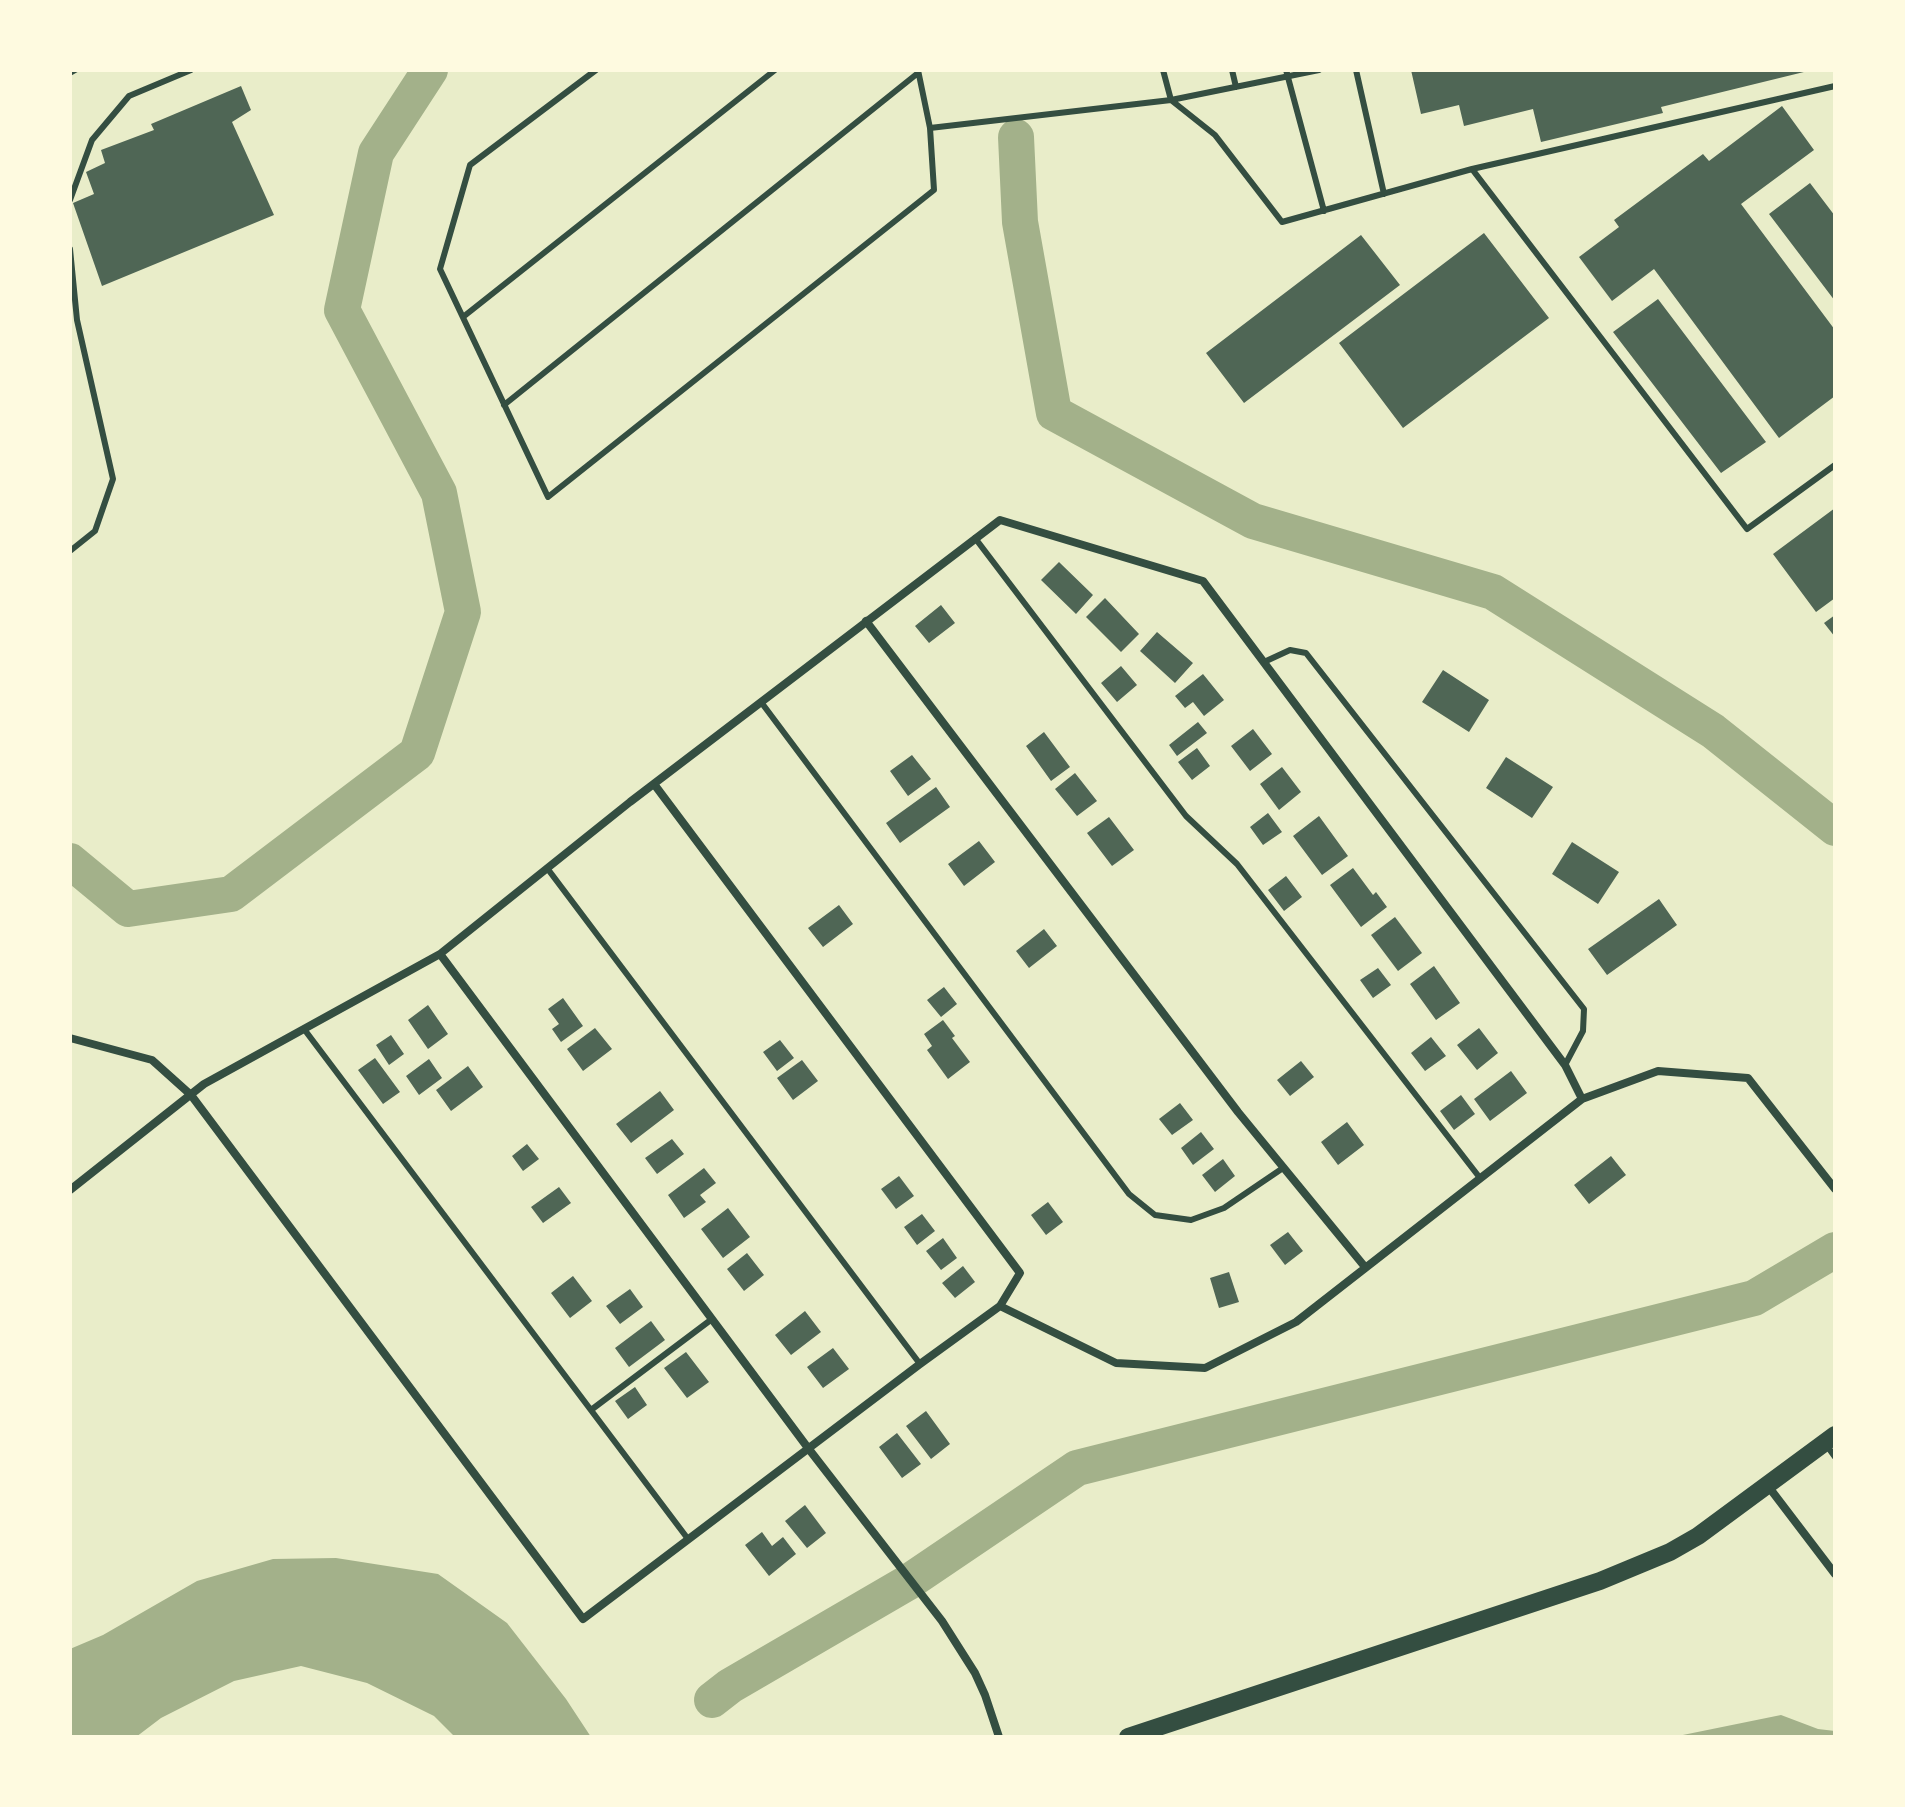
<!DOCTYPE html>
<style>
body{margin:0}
#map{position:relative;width:1905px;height:1807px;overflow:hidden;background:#e9edc9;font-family:"Open Sans",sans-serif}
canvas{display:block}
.frame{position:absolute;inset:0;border:72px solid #fefae0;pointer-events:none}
</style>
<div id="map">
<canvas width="1905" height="1807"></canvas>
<div class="frame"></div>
</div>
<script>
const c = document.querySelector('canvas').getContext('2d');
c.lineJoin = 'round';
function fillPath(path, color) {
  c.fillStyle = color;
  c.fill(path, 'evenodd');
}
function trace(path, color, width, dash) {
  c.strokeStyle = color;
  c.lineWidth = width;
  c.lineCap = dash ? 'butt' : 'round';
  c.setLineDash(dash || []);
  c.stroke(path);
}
const water = new Path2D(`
 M 336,1558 L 438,1574 L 507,1623 L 566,1699 L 591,1737 L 455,1737 L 434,1716 L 367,1683 L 301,1666 L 234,1681 L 161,1718 L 136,1737 L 70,1737 L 70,1649 L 103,1635 L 197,1581 L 273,1559 Z
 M 1781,1715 L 1818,1729 L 1835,1731 L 1835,1737 L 1673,1737 Z`);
const river = new Path2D(`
 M 1016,137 L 1020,222 L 1054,413 L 1253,521 L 1493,592 L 1713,731 L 1835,828
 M 70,861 L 128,909 L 231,894 L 417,753 L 463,612 L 439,493 L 342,310 L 376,153 L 430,70
 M 712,1700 L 730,1686 L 907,1583 L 1077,1468 L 1754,1298 L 1835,1250`);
const building = new Path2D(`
 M 1411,70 L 1808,70 L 1808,71 L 1661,107 L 1663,113 L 1541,142 L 1533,109 L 1464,126 L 1459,105 L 1421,114 Z
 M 241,86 L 251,110 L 232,122 L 274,215 L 102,286 L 73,203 L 94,194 L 86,172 L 105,163 L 101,150 L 154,130 L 151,124 Z
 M 1782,106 L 1814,150 L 1741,204 L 1835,330 L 1835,396 L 1779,438 L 1654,269 L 1612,301 L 1579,257 L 1619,227 L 1614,220 L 1703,154 L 1709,161 Z
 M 1810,183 L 1835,216 L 1835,301 L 1769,214 Z
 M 1484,233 L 1549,318 L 1403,428 L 1339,343 Z
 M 1361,235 L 1400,285 L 1244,403 L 1206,353 Z
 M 1658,299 L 1766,442 L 1721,473 L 1613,332 Z
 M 1835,508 L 1835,598 L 1816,612 L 1773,554 Z
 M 1059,562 L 1093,595 L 1076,614 L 1041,580 Z
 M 1105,598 L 1139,634 L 1121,652 L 1086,617 Z
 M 941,605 L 955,623 L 929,643 L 915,626 Z
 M 1835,615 L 1835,637 L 1824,623 Z
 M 1157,632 L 1193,663 L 1175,683 L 1140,651 Z
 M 1121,666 L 1137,685 L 1117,702 L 1101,683 Z
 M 1443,670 L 1489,700 L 1469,732 L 1422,702 Z
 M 1203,674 L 1224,700 L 1204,716 L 1193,702 L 1185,708 L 1175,696 Z
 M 1198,722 L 1207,733 L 1177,756 L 1169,745 Z
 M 1253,729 L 1272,754 L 1250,771 L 1231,746 Z
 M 1044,732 L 1070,767 L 1051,781 L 1026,746 Z
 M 1197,748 L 1210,766 L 1192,780 L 1178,762 Z
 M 912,755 L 931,779 L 908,796 L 890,771 Z
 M 1506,757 L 1553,787 L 1532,818 L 1486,788 Z
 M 1282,767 L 1301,792 L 1279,810 L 1260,784 Z
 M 1075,773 L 1097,801 L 1077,816 L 1055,789 Z
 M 936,787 L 950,807 L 900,843 L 886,823 Z
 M 1268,813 L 1282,832 L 1263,845 L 1250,827 Z
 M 1319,816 L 1348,856 L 1322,875 L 1293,836 Z
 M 1109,817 L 1134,850 L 1112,866 L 1087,833 Z
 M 979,841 L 995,862 L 964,886 L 948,864 Z
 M 1572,842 L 1619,872 L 1598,904 L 1552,874 Z
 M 1353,868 L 1373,895 L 1376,892 L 1387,907 L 1361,927 L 1330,885 Z
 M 1286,876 L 1302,897 L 1284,911 L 1268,890 Z
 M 1659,899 L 1677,925 L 1607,975 L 1588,949 Z
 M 839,905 L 853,924 L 823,947 L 808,928 Z
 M 1395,917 L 1422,953 L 1398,971 L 1371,935 Z
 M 1044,929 L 1057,946 L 1029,968 L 1016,951 Z
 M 1434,966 L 1460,1003 L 1436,1020 L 1410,984 Z
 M 1378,968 L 1391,985 L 1373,998 L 1360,980 Z
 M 944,987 L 957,1004 L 941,1017 L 927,1000 Z
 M 563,998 L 583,1026 L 561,1042 L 552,1029 L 559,1024 L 548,1009 Z
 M 428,1005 L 448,1034 L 428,1049 L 408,1020 Z
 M 943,1020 L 955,1036 L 952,1038 L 970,1062 L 948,1079 L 927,1050 L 932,1046 L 924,1034 Z
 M 595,1028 L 612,1049 L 583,1071 L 567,1049 Z
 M 1479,1028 L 1498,1053 L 1477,1070 L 1457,1045 Z
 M 391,1035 L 404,1054 L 389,1065 L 376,1045 Z
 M 1431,1037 L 1446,1056 L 1425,1071 L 1411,1053 Z
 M 780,1040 L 794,1058 L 777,1071 L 763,1052 Z
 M 375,1058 L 400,1092 L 383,1104 L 358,1070 Z
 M 429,1059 L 442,1078 L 419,1095 L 406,1076 Z
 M 802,1060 L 818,1081 L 793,1100 L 777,1078 Z
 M 1301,1061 L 1314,1077 L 1290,1096 L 1277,1080 Z
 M 468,1066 L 483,1087 L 451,1111 L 436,1090 Z
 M 1511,1071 L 1527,1093 L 1490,1121 L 1474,1099 Z
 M 660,1091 L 674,1110 L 631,1143 L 616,1124 Z
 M 1461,1095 L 1475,1114 L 1454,1130 L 1440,1111 Z
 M 1180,1103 L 1193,1120 L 1172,1135 L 1159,1119 Z
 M 1347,1122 L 1364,1145 L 1338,1165 L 1321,1142 Z
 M 1201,1132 L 1214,1149 L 1193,1165 L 1181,1148 Z
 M 672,1139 L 684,1154 L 657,1174 L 645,1158 Z
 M 527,1144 L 539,1159 L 523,1171 L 512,1156 Z
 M 1611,1156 L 1626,1175 L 1589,1204 L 1574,1185 Z
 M 1223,1159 L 1235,1176 L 1215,1192 L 1202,1175 Z
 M 704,1168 L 716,1183 L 700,1195 L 706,1202 L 684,1218 L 668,1195 Z
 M 899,1176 L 914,1196 L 896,1209 L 881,1189 Z
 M 559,1187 L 571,1203 L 543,1223 L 531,1207 Z
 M 1048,1202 L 1063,1222 L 1046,1235 L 1031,1215 Z
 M 728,1208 L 750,1237 L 723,1258 L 701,1229 Z
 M 922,1214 L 935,1231 L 917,1245 L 904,1227 Z
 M 1288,1232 L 1303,1251 L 1285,1265 L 1270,1245 Z
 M 943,1238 L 957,1258 L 941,1270 L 926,1251 Z
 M 747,1253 L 764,1275 L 744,1291 L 727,1269 Z
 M 963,1266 L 975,1282 L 955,1298 L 942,1283 Z
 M 1229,1272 L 1239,1302 L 1219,1308 L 1210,1278 Z
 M 573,1276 L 592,1301 L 570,1318 L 551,1293 Z
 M 630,1289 L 643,1307 L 620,1324 L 606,1306 Z
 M 805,1311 L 821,1332 L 791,1355 L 775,1335 Z
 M 651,1321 L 665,1340 L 629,1367 L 615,1348 Z
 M 833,1348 L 849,1369 L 823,1388 L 807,1367 Z
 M 686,1352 L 709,1382 L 687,1398 L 664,1368 Z
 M 635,1387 L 647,1405 L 628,1419 L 615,1401 Z
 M 926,1411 L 950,1444 L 931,1459 L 906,1426 Z
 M 897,1433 L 921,1464 L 902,1478 L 879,1447 Z
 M 805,1505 L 826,1533 L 807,1548 L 785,1521 Z
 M 762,1532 L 772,1546 L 783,1537 L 796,1554 L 769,1576 L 745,1545 Z`);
const path = new Path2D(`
 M 70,74 L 77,70`);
const service = new Path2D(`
 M 596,70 L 470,165 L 440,269 L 548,497 L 934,190 L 930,128 L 918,70
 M 1163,70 L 1171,100 L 1215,135 L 1282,222 L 1472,169
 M 1232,70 L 1236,87
 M 1286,70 L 1324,211
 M 1356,70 L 1384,194
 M 1835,86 L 1472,169 L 1747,529 L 1835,465
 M 930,128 L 1171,100 L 1319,70
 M 70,200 L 92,140 L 129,96 L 191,70
 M 70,249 L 77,320 L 113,479 L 95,531 L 70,551
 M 463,317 L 775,70
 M 504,405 L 918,73
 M 975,538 L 1186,816 L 1237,864 L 1480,1178
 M 1264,662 L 1290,650 L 1306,653 L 1584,1009 L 1583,1031 L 1565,1065
 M 761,702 L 1129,1194 L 1155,1215 L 1191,1220 L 1224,1208 L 1283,1168
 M 547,868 L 920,1364
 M 304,1029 L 688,1539
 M 591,1410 L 712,1319
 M 1827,1446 L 1835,1457`);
const minor = new Path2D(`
 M 866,621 L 1238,1112 L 1365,1267
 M 440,954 L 808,1448 L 942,1621 L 975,1673 L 985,1695 L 999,1737
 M 70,1038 L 152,1060 L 191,1095 L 583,1619 L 920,1364 L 1000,1306 L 1020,1273 L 654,784
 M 70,1190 L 204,1084 L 440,954 L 630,802 L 1000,520 L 1203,581 L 1565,1065 L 1582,1099
 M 1000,1306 L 1116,1363 L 1205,1368 L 1296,1322 L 1582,1099 L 1658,1071 L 1748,1078 L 1835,1189
 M 1768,1486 L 1835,1574`);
const primary = new Path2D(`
 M 1128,1737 L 1600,1581 L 1670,1552 L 1698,1536 L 1835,1435`);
fillPath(water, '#a3b18a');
trace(river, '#a3b18a', 36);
fillPath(building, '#4f6655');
trace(path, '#344e41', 4);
trace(service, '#344e41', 6);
trace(minor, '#344e41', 8);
trace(primary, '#344e41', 18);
</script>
